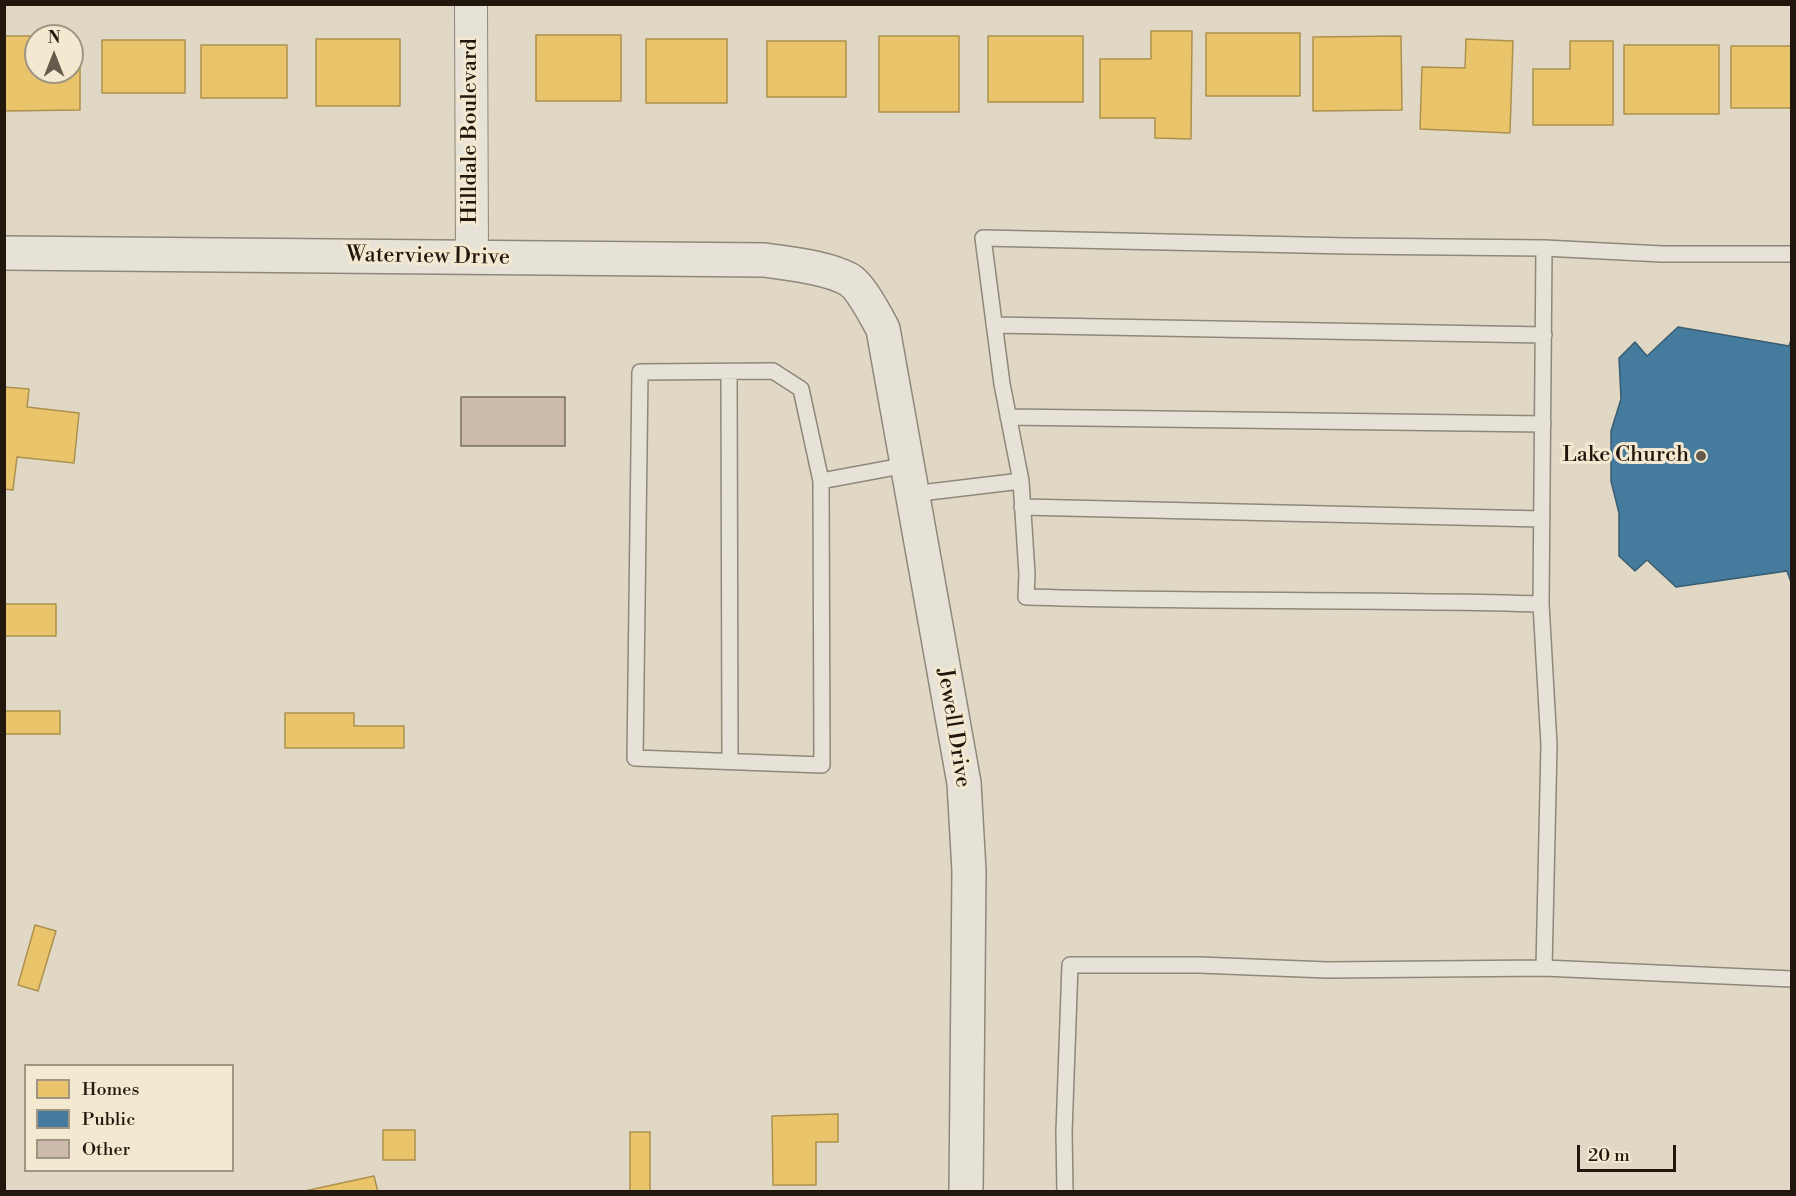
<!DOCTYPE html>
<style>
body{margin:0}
#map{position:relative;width:1796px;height:1196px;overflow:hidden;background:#e0d8c4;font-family:"Libre Bodoni",serif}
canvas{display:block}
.frame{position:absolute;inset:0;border:6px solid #22170c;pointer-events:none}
.legend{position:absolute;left:24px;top:1064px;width:210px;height:108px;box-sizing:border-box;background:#f3e9d1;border:2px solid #9f9582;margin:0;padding:8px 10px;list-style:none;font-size:18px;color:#22170c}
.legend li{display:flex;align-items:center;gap:12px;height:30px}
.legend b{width:30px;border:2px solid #9f9582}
.north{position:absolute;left:24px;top:24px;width:60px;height:60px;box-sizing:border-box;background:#f3e9d1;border:2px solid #9f9582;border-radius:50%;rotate:0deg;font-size:16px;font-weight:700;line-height:24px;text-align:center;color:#22170c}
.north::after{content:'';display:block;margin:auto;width:21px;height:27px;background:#645b4c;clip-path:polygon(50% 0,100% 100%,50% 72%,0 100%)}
.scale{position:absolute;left:1577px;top:1145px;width:99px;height:27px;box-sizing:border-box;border:3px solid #22170c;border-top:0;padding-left:8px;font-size:18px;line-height:21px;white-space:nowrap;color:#22170c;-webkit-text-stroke:4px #f3e9d1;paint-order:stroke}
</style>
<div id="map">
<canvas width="1796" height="1196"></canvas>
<div class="frame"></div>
<ul class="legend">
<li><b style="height:16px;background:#e9c46a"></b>Homes</li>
<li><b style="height:16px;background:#457b9d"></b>Public</li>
<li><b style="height:16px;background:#cba"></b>Other</li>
</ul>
<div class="north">N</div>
<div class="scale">20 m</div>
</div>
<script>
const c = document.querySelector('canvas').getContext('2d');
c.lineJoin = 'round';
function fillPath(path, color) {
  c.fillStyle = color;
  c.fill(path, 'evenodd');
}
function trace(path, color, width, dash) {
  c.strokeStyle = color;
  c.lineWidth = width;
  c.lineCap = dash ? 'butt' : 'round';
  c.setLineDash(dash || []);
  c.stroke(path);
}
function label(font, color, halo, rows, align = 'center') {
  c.font = font + ' "Libre Bodoni",serif';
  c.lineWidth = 6;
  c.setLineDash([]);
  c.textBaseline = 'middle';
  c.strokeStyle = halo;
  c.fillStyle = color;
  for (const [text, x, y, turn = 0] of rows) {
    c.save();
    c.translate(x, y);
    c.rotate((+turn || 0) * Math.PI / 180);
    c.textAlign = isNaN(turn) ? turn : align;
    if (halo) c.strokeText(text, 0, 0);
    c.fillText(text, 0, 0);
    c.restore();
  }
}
const homes = new Path2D(`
 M 1151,31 L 1192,31 L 1191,139 L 1155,138 L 1155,118 L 1100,118 L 1100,59 L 1151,59 Z
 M 1206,33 L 1300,33 L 1300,96 L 1206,96 Z
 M 536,35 L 621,35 L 621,101 L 536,101 Z
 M 4,36 L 36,36 L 36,72 L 72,72 L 72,58 L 80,58 L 80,110 L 4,111 Z
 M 879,36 L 959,36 L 959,112 L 879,112 Z
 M 988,36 L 1083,36 L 1083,102 L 988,102 Z
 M 1401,36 L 1402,110 L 1313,111 L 1313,37 Z
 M 316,39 L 400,39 L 400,106 L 316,106 Z
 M 646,39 L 727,39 L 727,103 L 646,103 Z
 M 1466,39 L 1513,41 L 1510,133 L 1420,129 L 1422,67 L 1465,68 Z
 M 102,40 L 185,40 L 185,93 L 102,93 Z
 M 767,41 L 846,41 L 846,97 L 767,97 Z
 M 1570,41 L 1613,41 L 1613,125 L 1533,125 L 1533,69 L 1570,69 Z
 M 201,45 L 287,45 L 287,98 L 201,98 Z
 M 1624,45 L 1719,45 L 1719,114 L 1624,114 Z
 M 1731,46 L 1792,46 L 1792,108 L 1731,108 Z
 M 4,387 L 29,389 L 27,407 L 79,413 L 74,463 L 17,457 L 13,490 L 4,489 Z
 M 4,604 L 56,604 L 56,636 L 4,636 Z
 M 4,711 L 60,711 L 60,734 L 4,734 Z
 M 285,713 L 354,713 L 354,726 L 404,726 L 404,748 L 285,748 Z
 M 35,925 L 56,931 L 38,991 L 18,985 Z
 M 838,1114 L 838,1142 L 816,1142 L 816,1185 L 773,1185 L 772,1116 Z
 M 383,1130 L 415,1130 L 415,1160 L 383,1160 Z
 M 630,1132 L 650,1132 L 650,1192 L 630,1192 Z
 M 374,1176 L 378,1192 L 300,1192 Z`);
const public = new Path2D(`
 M 1678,327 L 1789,346 L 1792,337 L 1792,585 L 1787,571 L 1676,587 L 1647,560 L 1635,571 L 1619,556 L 1619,513 L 1611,481 L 1611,431 L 1621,399 L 1619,358 L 1635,342 L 1647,356 Z`);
const building = new Path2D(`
 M 461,397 L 565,397 L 565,446 L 461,446 Z`);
const service = new Path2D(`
 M 994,325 L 1544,335
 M 729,372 L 730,761
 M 1008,417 L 1543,424
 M 821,481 L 801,389 L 773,371 L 640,372 L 635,758 L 822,765 L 821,481 L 907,465
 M 1021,481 L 1027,574 L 1026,597 C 1198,602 1369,599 1541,604 L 1549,745 L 1544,968 L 1792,979
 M 912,494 L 1021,481 L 1002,384 L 983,238 L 1348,246 L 1544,248 L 1662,254 L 1792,254
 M 1022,507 L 1542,519
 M 1541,604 L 1544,248
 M 1065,1192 L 1064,1132 L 1070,965 L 1199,965 L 1328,970 L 1544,968`);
const minor = new Path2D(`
 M 471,4 L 472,257`);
const tertiary = new Path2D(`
 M 4,253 L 765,260 C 790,264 825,267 848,279 C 860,285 876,316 883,329 L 964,783 L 969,871 L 966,1192`);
const markers = [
 [1701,456,6,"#645b4c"]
];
const streetNames = [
 ["Hilldale Boulevard",471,131,-90],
 ["Waterview Drive",428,257,1],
 ["Jewell Drive",953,728,81]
];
const poiNames = [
 ["Lake Church",1689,456]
];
fillPath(homes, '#e9c46a');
trace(homes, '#ad904e', 1.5);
fillPath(public, '#457b9d');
trace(public, '#3a5d72', 1.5);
fillPath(building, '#cba');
trace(building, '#746e63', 1.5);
trace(service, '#8e887b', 18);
trace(minor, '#8e887b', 34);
trace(tertiary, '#8e887b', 36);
trace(service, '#e7e2d8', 15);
trace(minor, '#e7e2d8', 32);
trace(tertiary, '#e7e2d8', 33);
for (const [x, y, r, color] of markers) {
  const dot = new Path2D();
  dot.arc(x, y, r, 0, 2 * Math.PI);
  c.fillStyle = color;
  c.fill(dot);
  trace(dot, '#f3e9d1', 2);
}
label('22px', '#22170c', '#f3e9d1', streetNames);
label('22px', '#22170c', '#f3e9d1', poiNames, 'right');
</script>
